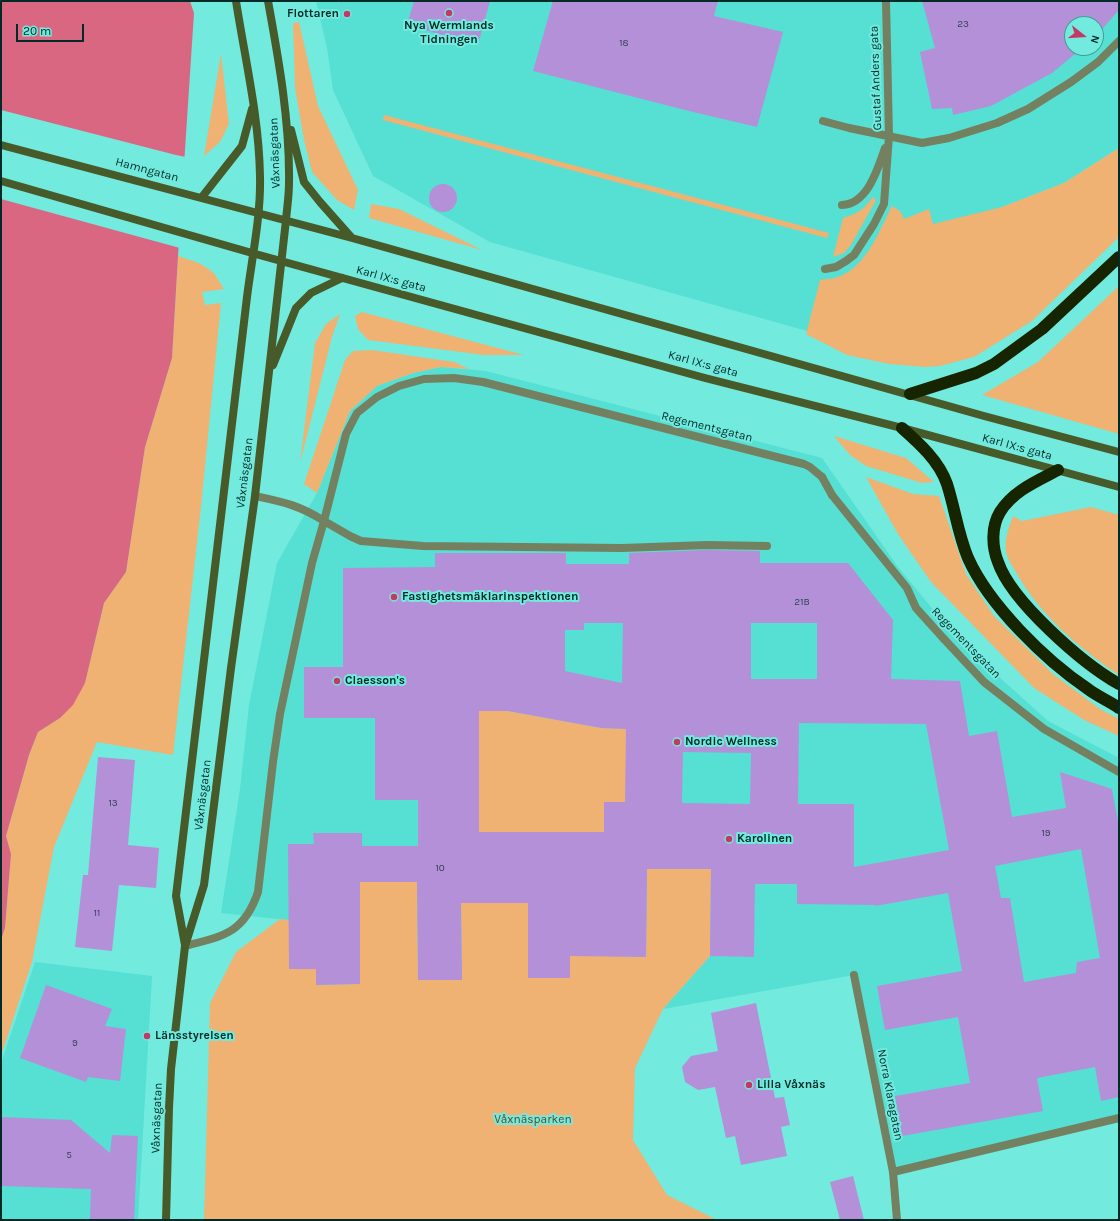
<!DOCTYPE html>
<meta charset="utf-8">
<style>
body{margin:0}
#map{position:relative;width:1120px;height:1221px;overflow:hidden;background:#72eade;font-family:Karla,sans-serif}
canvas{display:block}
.frame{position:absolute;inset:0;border:2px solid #022b27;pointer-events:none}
.north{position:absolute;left:1064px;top:16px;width:40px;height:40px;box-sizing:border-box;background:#72eade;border:1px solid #459e95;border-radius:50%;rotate:107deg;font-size:11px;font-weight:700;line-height:16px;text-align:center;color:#022b27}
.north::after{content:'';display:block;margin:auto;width:14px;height:18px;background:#c63863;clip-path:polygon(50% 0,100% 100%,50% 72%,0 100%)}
.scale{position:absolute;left:16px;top:24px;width:68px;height:18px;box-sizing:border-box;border:2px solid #022b27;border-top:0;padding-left:5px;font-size:12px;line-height:14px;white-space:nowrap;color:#022b27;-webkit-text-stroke:3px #72eade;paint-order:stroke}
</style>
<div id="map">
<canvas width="1120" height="1221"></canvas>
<div class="frame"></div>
<div class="north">N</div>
<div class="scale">20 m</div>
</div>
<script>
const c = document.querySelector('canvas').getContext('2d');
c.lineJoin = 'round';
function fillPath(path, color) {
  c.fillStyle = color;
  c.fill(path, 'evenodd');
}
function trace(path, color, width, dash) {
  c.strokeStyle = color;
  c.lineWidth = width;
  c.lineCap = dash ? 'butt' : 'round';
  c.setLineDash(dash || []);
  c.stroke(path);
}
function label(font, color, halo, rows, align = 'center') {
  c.font = font + ' Karla,sans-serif';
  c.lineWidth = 4;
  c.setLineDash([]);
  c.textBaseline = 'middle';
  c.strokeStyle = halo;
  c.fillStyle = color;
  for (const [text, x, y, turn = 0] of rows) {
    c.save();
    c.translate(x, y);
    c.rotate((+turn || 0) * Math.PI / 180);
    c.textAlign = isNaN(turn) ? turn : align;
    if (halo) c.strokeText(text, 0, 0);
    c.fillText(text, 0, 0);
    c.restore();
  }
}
const built = new Path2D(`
 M 316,1 L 1119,1 L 1119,148 L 1064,183 L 1002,207 L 825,336 L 490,242 L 373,176 L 333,90 L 327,48 ZM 1072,24 L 1096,24 L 1096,48 L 1072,48 Z
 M 441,367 L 486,371 L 822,458 L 898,567 L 959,641 L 1048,721 L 1119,758 L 1119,1118 L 893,1172 L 854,975 L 663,1009 L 710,956 L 603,957 L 604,802 L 635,729 L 601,728 L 508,711 L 479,744 L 479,801 L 570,832 L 570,978 L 528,978 L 461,903 L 462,980 L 418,980 L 417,882 L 360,882 L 360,984 L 316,985 L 289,969 L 288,920 L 221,913 L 240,789 L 249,705 L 277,563 L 317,493 L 350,411 L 377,386 L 413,373 Z
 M 35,962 L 152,976 L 138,1220 L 1,1220 L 1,1063 Z`);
const green = new Path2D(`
 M 299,22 L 318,106 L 358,190 L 354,210 L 337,200 L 312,172 L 304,140 L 295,88 L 293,23 Z
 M 221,54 L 229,124 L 220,142 L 204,156 Z
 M 384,115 L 829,233 L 827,238 L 383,120 Z
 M 1119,148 L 1119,237 L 1032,321 L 974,357 L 940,366 L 925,367 L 889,364 L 847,355 L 806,334 L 820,280 C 825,279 831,279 835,278 C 866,269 879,231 892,206 L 900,211 L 904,219 L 929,209 L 933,224 L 1002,207 L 1064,183 Z
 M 873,197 L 876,200 L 851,245 L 844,253 L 833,257 L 843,218 C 859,213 863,210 873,197 Z
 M 371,204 L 399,209 L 482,250 L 369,218 Z
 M 178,256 L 199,263 L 213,272 L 224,289 L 202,292 L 205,305 L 221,303 L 201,507 L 173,755 L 97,742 L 54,847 L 32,962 L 1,1056 L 1,940 L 5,928 L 11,854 L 6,836 L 29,755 L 38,732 L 60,718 L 85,683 L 104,603 L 126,572 L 145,447 L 172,358 Z
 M 1119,286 L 1119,434 L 982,395 L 1038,362 Z
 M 362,312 L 524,355 L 484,355 L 368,340 L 358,329 L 355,316 Z
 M 340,314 L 332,337 L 300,463 L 315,343 L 326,324 Z
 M 372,350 L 454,362 L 469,369 L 441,367 L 413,373 L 377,386 L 350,411 L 317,493 L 304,484 L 345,360 L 353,351 Z
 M 834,436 L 906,458 L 934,482 L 922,483 L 866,466 L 850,455 Z
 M 866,477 L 913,494 L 939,496 L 966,574 L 994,616 L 1053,674 L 1100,709 L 1119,719 L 1119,736 L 1084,720 L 1034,688 L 931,582 L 898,534 Z
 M 1091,507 L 1119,515 L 1119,675 C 1079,648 1041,616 1017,574 C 1014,569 1010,563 1008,558 C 1002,544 1008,530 1013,516 L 1022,521 Z
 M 462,711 L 508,711 L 601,728 L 635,729 L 638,803 L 604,802 L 603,956 L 646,957 L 647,869 L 711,869 L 710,956 L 663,1009 L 635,1068 L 633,1140 L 667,1195 L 717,1220 L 204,1220 L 210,1003 L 236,952 L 280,919 L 289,920 L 289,969 L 316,969 L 316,985 L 360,984 L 360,882 L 417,882 L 418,980 L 462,979 L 461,903 L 528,903 L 528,978 L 570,978 L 570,832 L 462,832 L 479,801 L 479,744 Z`);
const water = new Path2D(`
 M 1,1 L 190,1 L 194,13 L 178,256 L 172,358 L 145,447 L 126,572 L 104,603 L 85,683 L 73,705 L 60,718 L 38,732 L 29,755 L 6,836 L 11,854 L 5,928 L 1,940 Z`);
const pier = new Path2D(`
 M 1,110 L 176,155 L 186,157 L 180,248 L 1,199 Z`);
const building = new Path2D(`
 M 414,1 L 490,1 L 478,45 L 407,25 Z
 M 553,1 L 718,1 L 714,16 L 783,32 L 757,127 L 689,111 L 533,71 Z
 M 922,1 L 1119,1 L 1119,10 L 1096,36 L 1096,24 L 1072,24 L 1072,48 L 1082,48 L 1052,73 L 991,106 L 953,115 L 952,108 L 932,109 L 920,52 L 935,48 Z
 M429 198a14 14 0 1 1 28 0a14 14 0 1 1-28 0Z
 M 707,550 L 760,551 L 760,563 L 848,563 L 893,620 L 891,679 L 960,681 L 969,736 L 997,731 L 1012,817 L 1066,808 L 1060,772 L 1112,789 L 1119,827 L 1119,1097 L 1101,1101 L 1095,1067 L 1037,1078 L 1043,1111 L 902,1136 L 895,1096 L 970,1083 L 958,1017 L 885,1030 L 877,986 L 962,971 L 948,893 L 875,906 L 875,905 L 797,904 L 797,884 L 755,884 L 754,957 L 710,956 L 711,869 L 647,869 L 646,957 L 570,956 L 570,978 L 528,978 L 528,903 L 461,903 L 462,980 L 418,980 L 417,882 L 360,882 L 360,984 L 316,985 L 316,969 L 289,969 L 288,844 L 314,844 L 313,833 L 362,833 L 362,846 L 418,846 L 418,800 L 375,800 L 375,718 L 304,718 L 304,667 L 343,667 L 343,568 L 435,567 L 435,553 L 566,553 L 566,564 L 629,564 L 629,553 ZM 584,623 L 623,623 L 622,683 L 565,671 L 565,630 L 584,630 ZM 751,623 L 817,623 L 817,679 L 751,679 ZM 479,711 L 508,711 L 601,728 L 626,729 L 625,802 L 604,802 L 604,832 L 479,832 ZM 799,723 L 926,724 L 949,850 L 854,867 L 854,804 L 798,804 ZM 683,752 L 751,753 L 750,804 L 682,803 ZM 1081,849 L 1100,958 L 1077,962 L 1076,973 L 1024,982 L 1010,898 L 1001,898 L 995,866 Z
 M 98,757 L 135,760 L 128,845 L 159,848 L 156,888 L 119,885 L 112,951 L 75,947 L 83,875 L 88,875 Z
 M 46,985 L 112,1009 L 105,1026 L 126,1029 L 120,1081 L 88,1077 L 86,1082 L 20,1058 Z
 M 756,1003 L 775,1098 L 784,1097 L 790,1125 L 781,1127 L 787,1156 L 741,1165 L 735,1136 L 726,1138 L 715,1087 L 698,1090 L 685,1082 L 682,1067 L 691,1056 L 718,1051 L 711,1013 Z
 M 1,1117 L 71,1120 L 110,1153 L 112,1135 L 138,1136 L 134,1220 L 90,1220 L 91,1189 L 1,1186 Z
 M 853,1176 L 864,1220 L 840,1220 L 830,1182 Z`);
const lane = new Path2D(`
 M 823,121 L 849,128 L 922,143 L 949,138 L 997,123 L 1028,109 L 1071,82 L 1098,62 L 1119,41
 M 842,205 C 868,204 878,168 885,148
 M 825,269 L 836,267 L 846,261 L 854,255 L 874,224 L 884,204 L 889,136
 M 832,495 L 907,588 L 916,608 L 944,639
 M 255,496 C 283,502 299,505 324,521 L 346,434 L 357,413 L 377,397 L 399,386 L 424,379 L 454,378 L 483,382 L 804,464 L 810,467 L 822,477
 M 185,946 C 224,936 244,933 258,892 L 273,762 L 280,714 L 312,563 L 324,521 L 350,536 L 361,541 L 423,546 L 622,548 L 707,545 L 767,546
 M 893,1172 L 1119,1118`);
const street = new Path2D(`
 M 886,1 L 889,136
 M 822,477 L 832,495
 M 944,639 L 984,682 L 1044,729 L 1119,772
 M 854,975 L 893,1172 L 897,1220`);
const secondary = new Path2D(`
 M 291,130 L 304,182 L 320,202 L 351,237
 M 1,145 L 352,238 L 984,416 L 1119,452
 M 1,181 L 252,253 L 705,378 L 902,428 L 1119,487
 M 202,197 L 242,146 L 252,109
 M 273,365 L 296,308 L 311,293 L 342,278
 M 185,945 L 176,896 L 247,297 C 252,257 261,216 260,176 C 259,117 245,59 236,1
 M 166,1220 L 169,1108 L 171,1069 L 185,946 L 204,885 L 231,668 L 255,496 L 286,220 C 287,208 289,196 289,183 C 290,123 279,61 268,1`);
const highway = new Path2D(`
 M 910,394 L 976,373 L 994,364 L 1042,329 L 1119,257
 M 902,428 C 920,444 939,461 947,484 C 955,509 958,534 968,558 C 989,605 1045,660 1088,689 C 1097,696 1109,701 1119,708
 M 1058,470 C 1037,481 1013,491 1000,512 C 991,527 992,547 998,562 C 1011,601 1083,664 1119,684`);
const markers = [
 [449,13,4,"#c63863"],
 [347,14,4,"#c63863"],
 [394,597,4,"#c63863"],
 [337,681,4,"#c63863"],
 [677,742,4,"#c63863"],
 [729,839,4,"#c63863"],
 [147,1036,4,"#c63863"],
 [749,1085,4,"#c63863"]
];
const numberNames = [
 ["23",963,24],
 ["18",624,43],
 ["21B",802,602],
 ["13",113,803],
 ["19",1046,833],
 ["10",440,868],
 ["11",97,913],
 ["9",75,1043],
 ["5",69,1155]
];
const poiNames = [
 ["Flottaren",339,14,"right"],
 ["Nya Wermlands",449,26,"center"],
 ["Tidningen",449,40,"center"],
 ["Fastighetsmäklarinspektionen",402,597],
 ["Claesson's",345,681],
 ["Nordic Wellness",685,742],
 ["Karolinen",737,839],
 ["Länsstyrelsen",155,1036],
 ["Lilla Våxnäs",757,1085]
];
const streetNames = [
 ["Gustaf Anders gata",876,78,-92],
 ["Våxnäsgatan",275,153,-92],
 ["Hamngatan",147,170,15],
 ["Karl IX:s gata",391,279,15],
 ["Karl IX:s gata",703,364,15],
 ["Regementsgatan",707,427,14],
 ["Karl IX:s gata",1017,447,15],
 ["Våxnäsgatan",245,473,-83],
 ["Regementsgatan",966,643,46],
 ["Våxnäsgatan",203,795,-83],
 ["Norra Klaragatan",890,1095,79],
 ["Våxnäsgatan",157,1118,-88]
];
const parkNames = [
 ["Våxnäsparken",533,1120]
];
fillPath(built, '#56dfd3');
fillPath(green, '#efb272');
fillPath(water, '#da6782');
fillPath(pier, '#72eade');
fillPath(building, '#b490d8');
trace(lane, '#738161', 8);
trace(street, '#738161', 8);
trace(secondary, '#475a2a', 8);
trace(highway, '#162400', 12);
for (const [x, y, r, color] of markers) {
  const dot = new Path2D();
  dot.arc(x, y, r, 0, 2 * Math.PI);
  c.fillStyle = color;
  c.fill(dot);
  trace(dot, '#72eade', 1.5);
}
label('10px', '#2e4453', null, numberNames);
label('bold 12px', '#022b27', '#72eade', poiNames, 'left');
label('12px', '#022b27', '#72eade', streetNames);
label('12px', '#66441e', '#72eade', parkNames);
</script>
